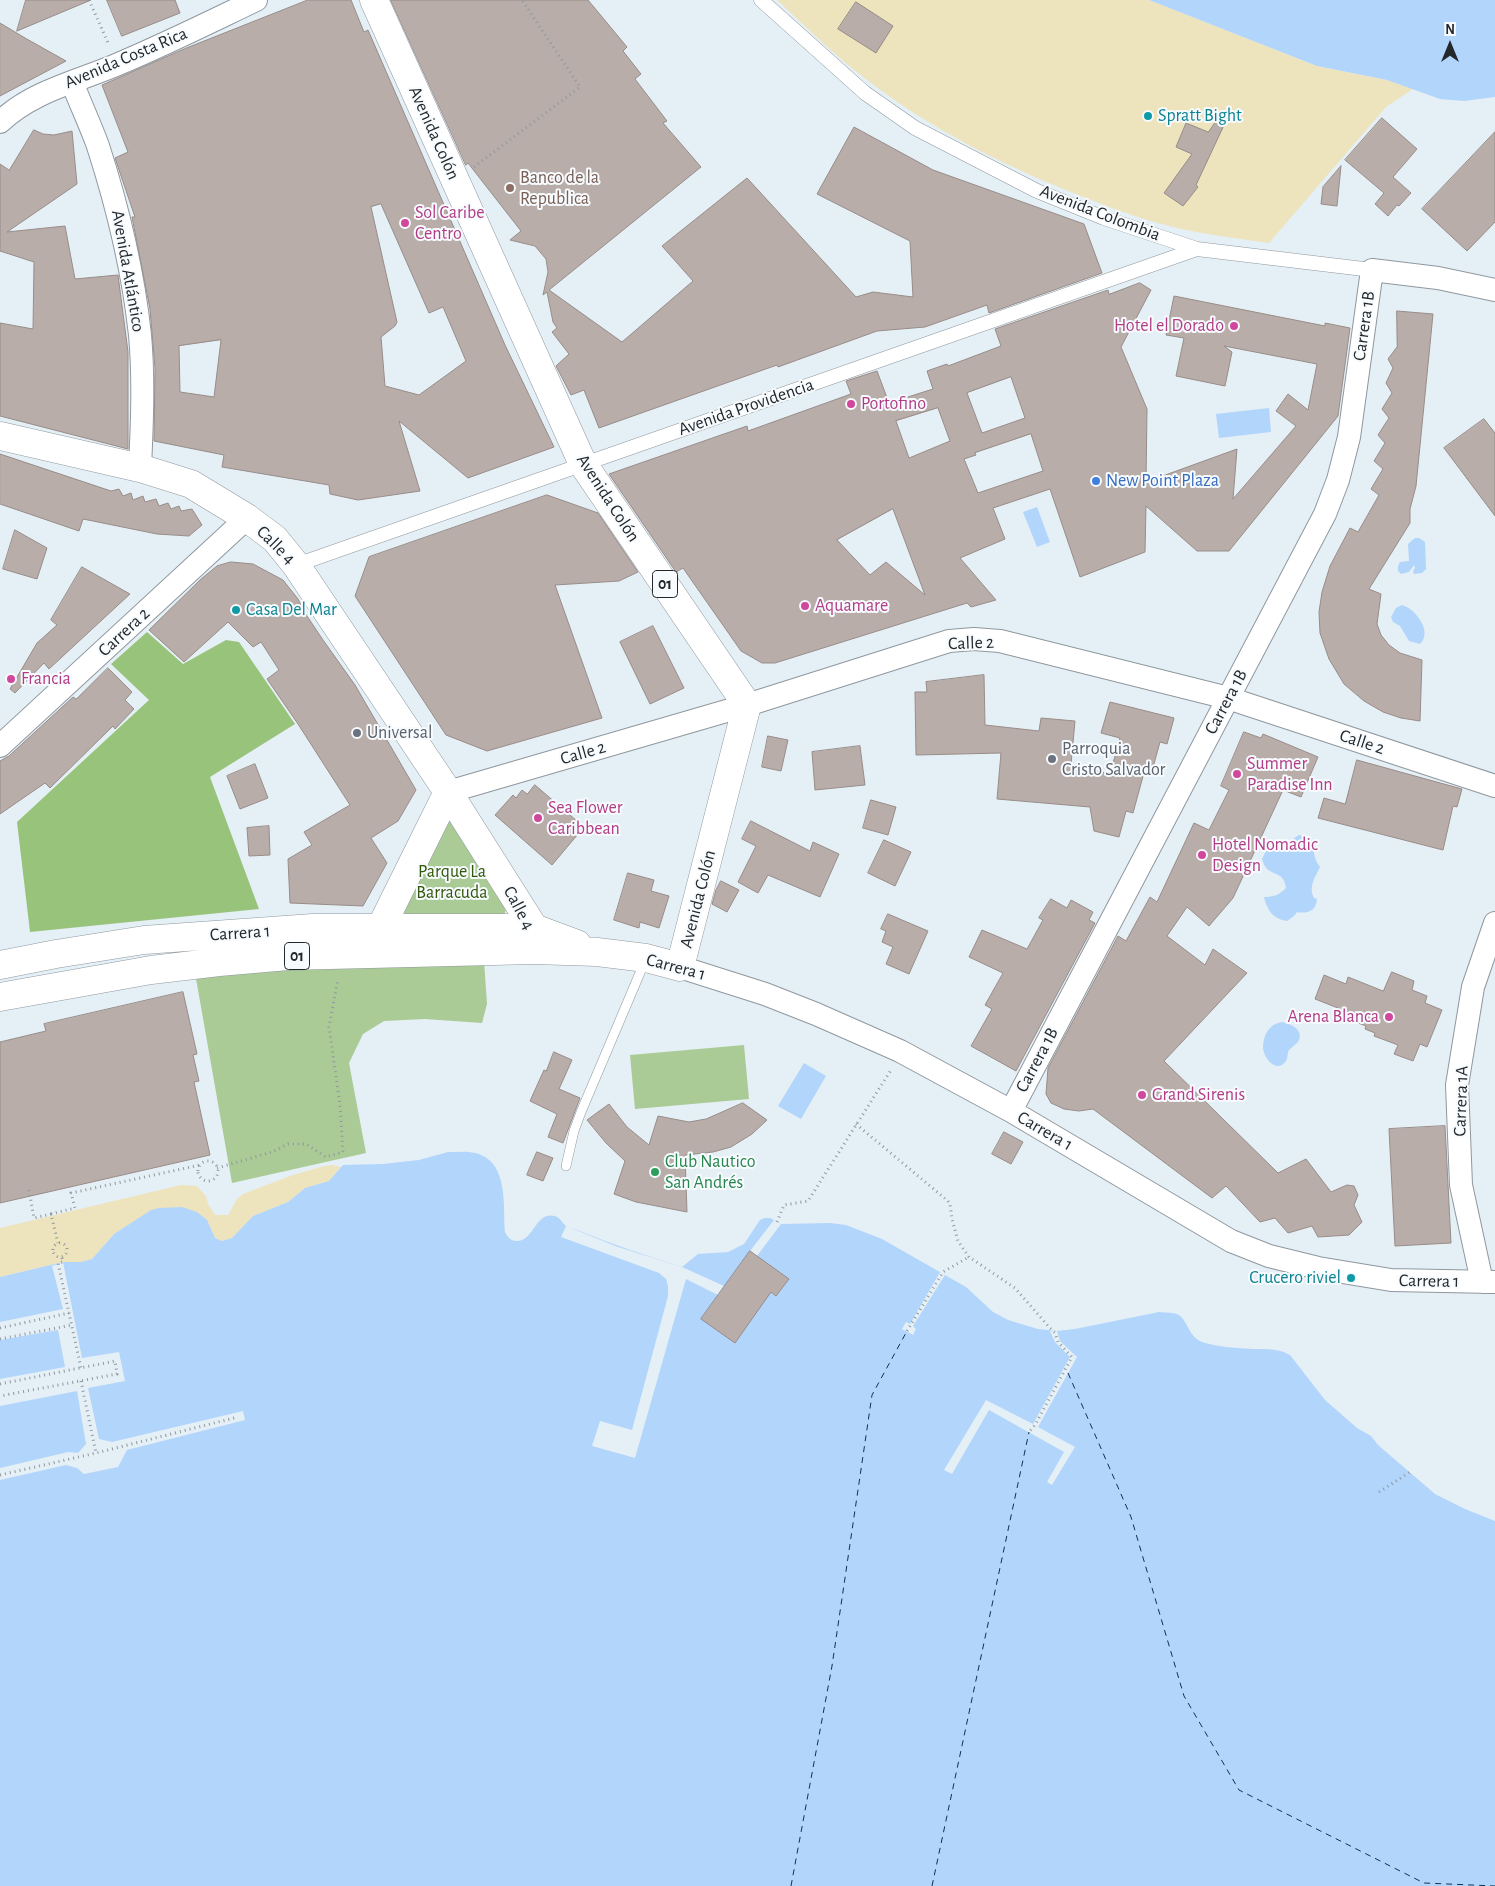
<!DOCTYPE html>
<html>
<head>
<meta charset="utf-8">
<style>
	body { margin:0 }
	#map { position:relative; width:1495px; height:1886px; overflow:hidden; background:#e5eff6; font-family:"Alegreya Sans",sans-serif }
	canvas { display:block }
	.north { position:absolute; left:1425px; top:20px; width:50px; height:50px; -webkit-text-stroke:4px #f7fbfe; paint-order:stroke; rotate:0deg; font-size:14px; font-weight:700; line-height:20px; text-align:center; color:#24282b }
	.north::after { content:''; display:block; margin:auto; width:18px; height:22px; background:#24282b; clip-path:polygon(50% 0,100% 100%,50% 72%,0 100%) }
</style>
</head>
<body>
<div id="map">
<canvas width="1495" height="1886"></canvas>
<div class="north">N</div>
</div>
<script>
const ctx = document.querySelector('canvas').getContext('2d');
ctx.lineJoin = 'round';
function fillPath(path, color) {
  ctx.fillStyle = color;
  ctx.fill(path, 'evenodd');
}
function stroke(path, color, width, dash) {
  ctx.strokeStyle = color;
  ctx.lineWidth = width;
  ctx.lineCap = dash ? 'butt' : 'round';
  ctx.setLineDash(dash || []);
  ctx.stroke(path);
}
function drawText(font, color, halo, rows, align = 'center') {
  ctx.font = font + ' "Alegreya Sans",sans-serif';
  ctx.lineWidth = 4;
  ctx.setLineDash([]);
  ctx.textBaseline = 'middle';
  ctx.strokeStyle = halo;
  ctx.fillStyle = color;
  for (const [text, x, y, turn = 0] of rows) {
    ctx.save();
    ctx.translate(x, y);
    ctx.rotate((+turn || 0) * Math.PI / 180);
    ctx.textAlign = isNaN(turn) ? turn : align;
    if (halo) ctx.strokeText(text, 0, 0);
    ctx.fillText(text, 0, 0);
    ctx.restore();
  }
}
const green = new Path2D(`
	M 446,820 L 453,822 L 507,907 L 504,915 L 408,919 L 402,909 Z
	M 484,961 L 487,1004 L 482,1023 L 425,1019 L 384,1021 L 363,1034 L 349,1063 L 366,1153 L 232,1183 L 195,973 Z
	M 744,1045 L 749,1099 L 635,1109 L 630,1055 Z`);
const forest = new Path2D(`
	M 147,632 L 183,664 L 226,640 L 239,642 L 295,724 L 210,777 L 259,909 L 30,932 L 17,822 L 149,700 L 111,664 Z`);
const sand = new Path2D(`
	M 777,0 L 1149,0 L 1317,66 L 1387,80 L 1413,89 L 1386,107 L 1269,243 C 1243,239 1217,236 1191,231 C 1151,223 1113,209 1076,194 C 1002,165 931,129 867,80 C 835,56 806,27 777,0 Z
	M 332,1165 L 341,1167 L 329,1181 L 305,1188 L 288,1202 L 253,1216 L 232,1238 L 222,1241 L 215,1238 L 211,1229 L 141,1217 L 114,1234 L 92,1259 L 81,1262 L 63,1262 L 0,1277 L 0,1228 L 181,1185 L 197,1186 L 206,1196 L 208,1204 L 215,1215 L 228,1215 L 237,1199 L 243,1194 L 293,1175 L 324,1166 Z`);
const water = new Path2D(`
	M 1149,0 L 1495,0 L 1495,97 L 1464,101 L 1440,99 L 1387,80 L 1317,66 Z
	M 1269,408 L 1271,432 L 1219,438 L 1216,414 Z
	M 1037,507 L 1050,542 L 1037,547 L 1023,512 Z
	M 1415,538 L 1419,538 L 1425,542 L 1426,569 L 1422,573 L 1414,574 L 1413,571 L 1415,568 L 1414,565 L 1409,572 L 1401,574 L 1398,571 L 1398,566 L 1400,562 L 1409,561 L 1408,544 Z
	M 1402,605 C 1416,609 1433,632 1420,644 L 1409,641 L 1400,626 L 1393,622 L 1391,617 L 1396,608 Z
	M 1299,835 L 1310,838 C 1316,848 1311,855 1320,867 C 1315,877 1308,888 1314,898 L 1317,899 C 1316,911 1308,914 1297,912 L 1294,916 L 1287,921 C 1273,919 1267,910 1264,897 C 1274,897 1279,895 1286,888 C 1283,867 1268,880 1262,859 L 1266,851 L 1275,847 L 1285,848 L 1293,839 Z
	M 1282,1022 C 1291,1024 1305,1030 1298,1042 C 1295,1045 1292,1047 1289,1050 C 1287,1053 1288,1057 1286,1061 C 1277,1074 1264,1059 1263,1048 C 1263,1035 1269,1024 1282,1022 Z
	M 804,1063 L 826,1076 L 801,1119 L 778,1106 Z
	M 448,1152 C 457,1152 467,1151 475,1153 C 509,1161 503,1205 505,1232 C 508,1237 509,1240 516,1241 C 534,1242 535,1211 555,1216 C 561,1218 562,1223 566,1226 C 569,1228 574,1229 577,1230 C 612,1244 647,1256 682,1267 L 698,1254 L 728,1252 L 744,1244 L 760,1220 L 765,1218 L 770,1218 L 781,1224 L 830,1223 L 846,1225 L 882,1239 L 966,1287 L 993,1312 L 1008,1320 L 1038,1329 L 1057,1331 L 1075,1329 L 1159,1312 C 1165,1313 1174,1312 1179,1315 C 1190,1324 1188,1338 1205,1343 C 1220,1347 1237,1348 1252,1349 C 1265,1349 1278,1348 1290,1355 L 1325,1400 L 1357,1428 L 1371,1436 L 1378,1445 L 1435,1494 L 1465,1509 L 1495,1521 L 1495,1886 L 0,1886 L 0,1277 L 63,1262 L 81,1262 L 92,1259 L 114,1234 L 151,1210 L 159,1208 L 182,1207 L 197,1212 L 207,1220 L 215,1238 L 222,1241 L 232,1238 L 253,1216 L 288,1202 L 305,1188 L 329,1181 L 343,1165 L 383,1164 L 419,1160 Z`);
const pier = new Path2D(`
	M 774,1220 L 781,1224 L 757,1256 L 750,1251 Z
	M 566,1226 L 618,1247 L 682,1267 L 724,1286 L 718,1295 L 686,1279 L 635,1458 L 592,1446 L 600,1421 L 632,1430 L 668,1296 L 668,1286 L 666,1279 L 659,1273 L 561,1237 Z
	M 63,1262 L 82,1358 L 119,1352 L 125,1381 L 88,1388 L 99,1439 L 112,1442 L 243,1411 L 245,1420 L 127,1450 L 118,1467 L 84,1474 L 77,1468 L 66,1465 L 0,1480 L 0,1468 L 68,1452 L 78,1453 L 86,1444 L 77,1391 L 0,1406 L 0,1379 L 65,1367 L 58,1330 L 0,1340 L 0,1322 L 63,1309 L 52,1266 Z
	M 940,1272 L 945,1275 L 913,1326 L 916,1329 L 913,1335 L 902,1329 L 906,1322 L 910,1324 Z
	M 1050,1331 L 1057,1331 L 1060,1341 L 1077,1357 L 1038,1427 L 1075,1447 L 1052,1485 L 1047,1482 L 1064,1452 L 989,1410 L 952,1474 L 944,1470 L 986,1400 L 1033,1424 L 1070,1357 L 1055,1342 Z`);
const ferry = new Path2D(`
	M 1068,1373 L 1131,1517 L 1184,1696 L 1239,1790 L 1424,1883 L 1495,1886
	M 791,1886 L 832,1666 L 872,1395 L 907,1331
	M 932,1886 L 1029,1432`);
const building = new Path2D(`
	M 26,0 L 91,0 L 17,31 Z
	M 107,0 L 175,0 L 180,13 L 122,36 Z
	M 308,0 L 351,0 L 364,32 L 368,30 L 505,345 L 554,447 L 468,478 L 399,421 L 420,491 L 358,500 L 330,494 L 329,485 L 222,467 L 224,455 L 154,441 L 155,368 L 150,309 L 132,217 L 135,217 L 115,158 L 128,152 L 102,85 L 184,49 ZM 381,204 L 429,313 L 443,307 L 466,361 L 419,395 L 385,386 L 381,337 L 395,326 L 397,322 L 371,207 ZM 221,340 L 214,397 L 180,392 L 179,346 Z
	M 391,0 L 588,0 L 627,47 L 623,51 L 641,74 L 635,79 L 667,121 L 663,123 L 701,167 L 549,290 L 622,342 L 693,281 L 662,246 L 747,178 L 856,297 L 873,292 L 913,297 L 910,241 L 817,194 L 854,127 L 933,170 L 1084,224 L 1102,273 L 989,313 L 987,305 L 925,327 L 877,331 L 778,367 L 777,365 L 599,428 L 584,390 L 571,395 L 556,366 L 569,354 L 552,332 L 557,328 L 553,322 L 547,292 L 543,295 L 548,272 L 546,259 L 535,246 L 510,240 L 521,231 L 468,163 L 466,165 Z
	M 856,2 L 893,26 L 876,53 L 838,29 Z
	M 0,23 L 25,38 L 66,61 L 0,96 Z
	M 1382,118 L 1417,149 L 1393,177 L 1411,193 L 1399,206 L 1397,205 L 1388,216 L 1375,204 L 1384,193 L 1345,160 Z
	M 1218,119 L 1225,123 L 1196,185 L 1198,187 L 1183,206 L 1164,193 L 1192,154 L 1176,147 L 1186,123 L 1208,132 Z
	M 34,130 L 43,134 L 54,135 L 72,131 L 77,184 L 7,232 L 65,226 L 75,279 L 118,275 L 128,352 L 128,449 L 0,416 L 0,323 L 33,329 L 34,262 L 0,251 L 0,164 L 9,170 Z
	M 1495,132 L 1495,222 L 1467,251 L 1422,209 Z
	M 1341,166 L 1337,206 L 1321,204 L 1323,187 Z
	M 1140,283 L 1151,290 L 1121,347 L 1147,409 L 1146,482 L 1237,449 L 1233,499 L 1296,426 L 1276,411 L 1288,394 L 1308,410 L 1317,364 L 1224,346 L 1232,352 L 1225,386 L 1176,376 L 1184,338 L 1166,335 L 1174,296 L 1325,326 L 1325,323 L 1350,328 L 1338,416 L 1229,551 L 1197,551 L 1146,506 L 1145,552 L 1080,577 L 1050,489 L 993,508 L 1005,539 L 960,558 L 996,600 L 971,607 L 967,603 L 775,663 L 762,663 L 741,651 L 683,568 L 676,572 L 609,474 L 747,426 L 748,431 L 851,394 L 846,381 L 877,371 L 889,403 L 933,389 L 927,371 L 947,364 L 948,366 L 1001,346 L 995,329 L 1108,290 L 1109,294 ZM 1011,377 L 1025,418 L 982,433 L 967,393 ZM 938,408 L 950,441 L 909,458 L 896,421 ZM 1031,434 L 1043,471 L 978,493 L 964,459 L 976,455 L 975,453 ZM 893,509 L 925,595 L 886,562 L 870,575 L 837,540 Z
	M 1397,311 L 1433,314 L 1416,486 L 1410,509 L 1410,523 L 1369,589 L 1381,594 L 1377,624 L 1381,635 L 1389,645 L 1400,653 L 1422,660 L 1420,721 L 1401,718 L 1383,712 L 1364,701 L 1344,684 L 1329,659 L 1320,633 L 1319,612 L 1322,592 L 1330,566 L 1350,528 L 1358,532 L 1379,495 L 1371,489 L 1383,469 L 1374,461 L 1385,443 L 1378,435 L 1389,418 L 1382,409 L 1392,393 L 1386,383 L 1393,368 L 1388,359 L 1397,347 Z
	M 1484,419 L 1495,433 L 1495,516 L 1444,448 Z
	M 0,454 L 111,491 L 119,489 L 123,496 L 131,493 L 133,500 L 143,496 L 145,502 L 156,499 L 159,506 L 168,503 L 171,509 L 179,506 L 181,511 L 192,509 L 202,525 L 189,536 L 157,534 L 83,519 L 79,531 L 0,504 Z
	M 547,495 L 598,513 L 638,572 L 619,581 L 555,585 L 602,718 L 487,751 L 446,735 L 355,596 L 369,557 Z
	M 15,530 L 47,548 L 37,579 L 3,569 Z
	M 231,562 L 253,564 L 283,580 L 298,599 L 305,613 L 323,640 L 355,685 L 416,790 L 398,821 L 371,838 L 387,863 L 363,906 L 290,903 L 288,859 L 312,845 L 304,832 L 350,805 L 298,724 L 267,679 L 279,670 L 261,642 L 253,647 L 228,622 L 184,662 L 149,630 L 201,579 L 217,566 Z
	M 82,567 L 130,594 L 49,669 L 44,663 L 15,693 L 10,689 L 37,643 L 57,625 L 51,620 Z
	M 653,626 L 684,688 L 650,704 L 620,642 Z
	M 108,668 L 132,692 L 125,700 L 134,709 L 115,729 L 113,726 L 50,788 L 45,783 L 0,814 L 0,761 L 9,756 L 73,697 L 76,699 Z
	M 984,675 L 985,725 L 1039,731 L 1041,718 L 1075,721 L 1071,764 L 1110,774 L 1120,738 L 1101,733 L 1110,702 L 1174,718 L 1167,744 L 1160,742 L 1152,771 L 1145,769 L 1133,813 L 1126,811 L 1119,837 L 1094,831 L 1090,807 L 997,799 L 1001,753 L 916,755 L 915,692 L 927,692 L 926,682 Z
	M 1244,732 L 1261,738 L 1263,734 L 1318,757 L 1301,797 L 1283,790 L 1233,898 L 1209,926 L 1187,907 L 1167,936 L 1205,965 L 1213,949 L 1247,973 L 1164,1061 L 1278,1173 L 1306,1159 L 1331,1192 L 1347,1185 L 1354,1186 L 1358,1195 L 1354,1205 L 1362,1222 L 1349,1235 L 1318,1237 L 1312,1226 L 1288,1233 L 1275,1218 L 1260,1222 L 1226,1186 L 1212,1198 L 1093,1109 L 1079,1111 L 1064,1109 L 1051,1103 L 1046,1094 L 1048,1068 L 1118,936 L 1126,941 L 1150,897 L 1157,902 L 1194,823 L 1209,830 L 1229,790 L 1221,786 Z
	M 768,736 L 788,740 L 781,771 L 762,767 Z
	M 860,746 L 865,785 L 815,790 L 812,752 Z
	M 1357,760 L 1462,789 L 1457,807 L 1453,806 L 1443,850 L 1318,818 L 1324,798 L 1345,804 Z
	M 255,764 L 268,798 L 240,809 L 227,776 Z
	M 535,785 L 584,827 L 552,865 L 495,815 L 513,795 L 516,798 L 522,790 L 527,794 Z
	M 871,800 L 896,807 L 888,835 L 863,828 Z
	M 751,821 L 810,851 L 813,842 L 839,854 L 820,897 L 768,875 L 758,893 L 738,882 L 756,846 L 742,839 Z
	M 269,826 L 270,855 L 249,856 L 247,828 Z
	M 884,840 L 911,852 L 895,886 L 868,873 Z
	M 628,873 L 654,880 L 651,891 L 669,896 L 659,928 L 640,922 L 639,928 L 614,920 Z
	M 721,881 L 739,890 L 727,912 L 712,904 L 716,890 Z
	M 1051,899 L 1067,908 L 1071,900 L 1093,912 L 1089,920 L 1095,923 L 1016,1071 L 971,1046 L 992,1009 L 985,1005 L 1003,973 L 969,957 L 982,930 L 1027,949 L 1043,920 L 1039,918 Z
	M 888,914 L 928,931 L 909,974 L 886,964 L 893,947 L 882,942 L 886,931 L 881,929 Z
	M 1392,972 L 1414,981 L 1412,990 L 1427,996 L 1425,1003 L 1442,1010 L 1427,1047 L 1420,1044 L 1413,1061 L 1394,1054 L 1398,1045 L 1374,1036 L 1375,1033 L 1365,1029 L 1366,1026 L 1335,1014 L 1338,1008 L 1315,999 L 1324,975 L 1346,984 L 1348,977 L 1383,991 Z
	M 183,992 L 197,1054 L 193,1055 L 199,1081 L 194,1082 L 210,1155 L 0,1203 L 0,1042 L 46,1031 L 44,1024 Z
	M 554,1052 L 572,1060 L 559,1089 L 580,1098 L 563,1143 L 548,1137 L 557,1114 L 530,1101 L 544,1070 L 546,1071 Z
	M 743,1103 L 767,1120 L 752,1134 L 731,1147 L 713,1152 L 685,1155 L 687,1212 L 636,1202 L 614,1194 L 625,1161 L 606,1143 L 587,1120 L 609,1104 L 627,1127 L 649,1145 L 658,1116 L 689,1122 L 706,1119 Z
	M 1445,1126 L 1451,1243 L 1395,1246 L 1389,1129 Z
	M 1004,1132 L 1023,1142 L 1011,1164 L 992,1154 Z
	M 537,1152 L 553,1158 L 543,1181 L 527,1175 Z
	M 750,1251 L 789,1279 L 776,1296 L 771,1292 L 735,1343 L 701,1319 Z`);
const path = new Path2D(`
	M 89,0 L 109,45
	M 474,167 L 580,87 L 522,0
	M 856,1124 L 948,1201 L 950,1204 L 952,1219 L 958,1241 L 969,1257 L 1015,1288 L 1049,1327 L 1055,1333 L 1058,1342 L 1072,1357 L 1035,1425 L 1029,1432
	M198 1171a10 10 0 1 1 20 0a10 10 0 1 1-20 0Z
	M 217,1168 L 272,1152 L 288,1144 L 306,1144 L 326,1157 L 343,1152 L 340,1105 L 329,1027 L 338,979
	M 29,1190 L 34,1218 L 51,1214 L 58,1243
	M 51,1214 L 75,1208 L 71,1193 L 200,1165
	M 777,1222 L 784,1205 L 808,1201 L 891,1070
	M53 1250a7 7 0 1 1 14 0a7 7 0 1 1-14 0Z
	M 62,1258 L 63,1262 L 58,1263 L 81,1368
	M 0,1328 L 69,1313
	M 907,1331 L 943,1272 L 969,1257
	M 0,1339 L 72,1325
	M 81,1381 L 96,1453
	M 0,1384 L 115,1361 L 117,1374 L 0,1396
	M 0,1475 L 96,1453 L 238,1417
	M 1379,1492 L 1410,1472`);
const service = new Path2D(`
	M 566,1166 L 574,1131 L 581,1112 L 645,961`);
const pedestrian = new Path2D(`
	M 761,0 L 865,93 L 915,128 L 1037,191 L 1104,218 L 1197,249 L 1372,270
	M 296,565 L 1197,249`);
const tertiary = new Path2D(`
	M 72,82 C 80,103 90,124 98,146 C 118,208 133,270 140,335 C 144,379 142,424 140,468
	M 0,122 C 33,91 76,82 116,65 C 164,45 210,22 256,0
	M 0,746 L 247,518
	M 448,792 L 747,705 L 949,641 L 974,639 L 1000,641 L 1228,698 L 1495,786
	M 680,967 L 765,994 L 816,1014 L 900,1051 L 1011,1111 L 1231,1241 L 1269,1256 L 1318,1268 L 1391,1280 L 1495,1282
	M 1011,1111 L 1325,514 L 1338,480 L 1349,437 L 1372,270 L 1438,278 L 1495,290
	M 1482,1282 L 1461,1185 L 1457,1085 L 1473,987 L 1495,923`);
const primary = new Path2D(`
	M 0,436 L 140,468 L 191,484 L 247,518 L 275,539 L 296,565 L 448,792 L 534,928 L 534,949
	M 380,950 L 380,929 L 448,792`);
const trunk = new Path2D(`
	M 0,965 L 56,954 L 144,940 L 313,928 L 534,928 L 577,944
	M 0,997 L 151,970 L 219,962 L 288,956 L 534,950 L 597,952 L 646,958 L 680,967 L 747,705 L 583,464 L 374,0`);
const markers = [
	[1148,116,5,"#0f9aa8"],
	[510,188,5,"#8d6e63"],
	[405,223,5,"#d1479c"],
	[1234,326,5,"#d1479c"],
	[851,404,5,"#d1479c"],
	[1096,481,5,"#3f7fe0"],
	[805,606,5,"#d1479c"],
	[236,610,5,"#0f9aa8"],
	[11,679,5,"#d1479c"],
	[357,733,5,"#6b7280"],
	[1052,759,5,"#6b7280"],
	[1237,774,5,"#d1479c"],
	[538,818,5,"#d1479c"],
	[1202,855,5,"#d1479c"],
	[1389,1017,5,"#d1479c"],
	[1142,1095,5,"#d1479c"],
	[655,1172,5,"#2e9e5b"],
	[1351,1278,5,"#0f9aa8"]
];
const shields = [
	[665,584,25],
	[297,956,25]
];
const shieldNames = [
	["01",665,584],
	["01",297,956]
];
const streetNames = [
	["Avenida Costa Rica",126,58,-23],
	["Avenida Colón",434,133,66],
	["Avenida Colombia",1100,213,21],
	["Avenida Atlántico",128,271,80],
	["Carrera 1B",1364,326,-82],
	["Avenida Providencia",746,407,-19],
	["Avenida Colón",608,498,57],
	["Calle 4",276,545,45],
	["Carrera 2",124,632,-43],
	["Calle 2",971,643,-2],
	["Carrera 1B",1226,702,-62],
	["Calle 2",1362,742,18],
	["Calle 2",583,753,-16],
	["Avenida Colón",698,899,-76],
	["Calle 4",519,908,62],
	["Carrera 1",240,933,-4],
	["Carrera 1",676,967,15],
	["Carrera 1B",1037,1060,-62],
	["Carrera 1A",1461,1101,-88],
	["Carrera 1",1045,1131,30],
	["Carrera 1",1429,1281,1]
];
const cultureNames = [
	["Spratt Bight",1158,116],
	["Casa Del Mar",246,610],
	["Crucero riviel",1341,1278,"right"]
];
const educationNames = [
	["Banco de la",520,178],
	["Republica",520,199]
];
const hotelNames = [
	["Sol Caribe",415,213],
	["Centro",415,234],
	["Hotel el Dorado",1224,326,"right"],
	["Portofino",861,404],
	["Aquamare",815,606],
	["Francia",21,679],
	["Summer",1247,764],
	["Paradise Inn",1247,785],
	["Sea Flower",548,808],
	["Caribbean",548,829],
	["Hotel Nomadic",1212,845],
	["Design",1212,866],
	["Arena Blanca",1379,1017,"right"],
	["Grand Sirenis",1152,1095]
];
const shopNames = [
	["New Point Plaza",1106,481]
];
const worshipNames = [
	["Universal",367,733],
	["Parroquia",1062,749],
	["Cristo Salvador",1062,770]
];
const parkNames = [
	["Parque La",452,872],
	["Barracuda",452,893]
];
const leisureNames = [
	["Club Nautico",665,1162],
	["San Andrés",665,1183]
];
fillPath(green, '#aacb96');
fillPath(forest, '#98c37b');
fillPath(sand, '#ede4be');
fillPath(water, '#b2d5fb');
fillPath(pier, '#e5eff6');
stroke(ferry, '#08345b', 1, [6, 5]);
fillPath(building, '#b8ada9');
stroke(building, '#978c88', 1);
stroke(service, '#8f989f', 10);
stroke(pedestrian, '#8f989f', 15);
stroke(tertiary, '#8f989f', 24);
stroke(primary, '#8f989f', 29);
stroke(trunk, '#8f989f', 29);
stroke(path, '#90989d', 3, [1, 4]);
stroke(service, '#fff', 9);
stroke(pedestrian, '#fff', 14);
stroke(tertiary, '#fff', 22);
stroke(primary, '#fff', 28);
stroke(trunk, '#fff', 28);
for (const [x, y, r, color] of markers) {
  const dot = new Path2D();
  dot.arc(x, y, r, 0, 2 * Math.PI);
  ctx.fillStyle = color;
  ctx.fill(dot);
  stroke(dot, '#f7fbfe', 2);
}
for (const [x, y, w] of shields) {
  const box = new Path2D();
  box.roundRect(x - w / 2, y - 13.5, w, 27, 4);
  ctx.fillStyle = '#f7fbfe';
  ctx.fill(box);
  stroke(box, '#24282b', 1);
}
drawText('bold 16px', '#24282b', null, shieldNames);
drawText('18px', '#24282b', '#f7fbfe', streetNames);
drawText('18px', '#0d838f', '#f7fbfe', cultureNames, 'left');
drawText('18px', '#785e54', '#f7fbfe', educationNames, 'left');
drawText('18px', '#b23c85', '#f7fbfe', hotelNames, 'left');
drawText('18px', '#366cbe', '#f7fbfe', shopNames, 'left');
drawText('18px', '#5b616d', '#f7fbfe', worshipNames, 'left');
drawText('18px', '#31570a', '#f7fbfe', parkNames);
drawText('18px', '#27864d', '#f7fbfe', leisureNames, 'left');
</script>
</body>
</html>
